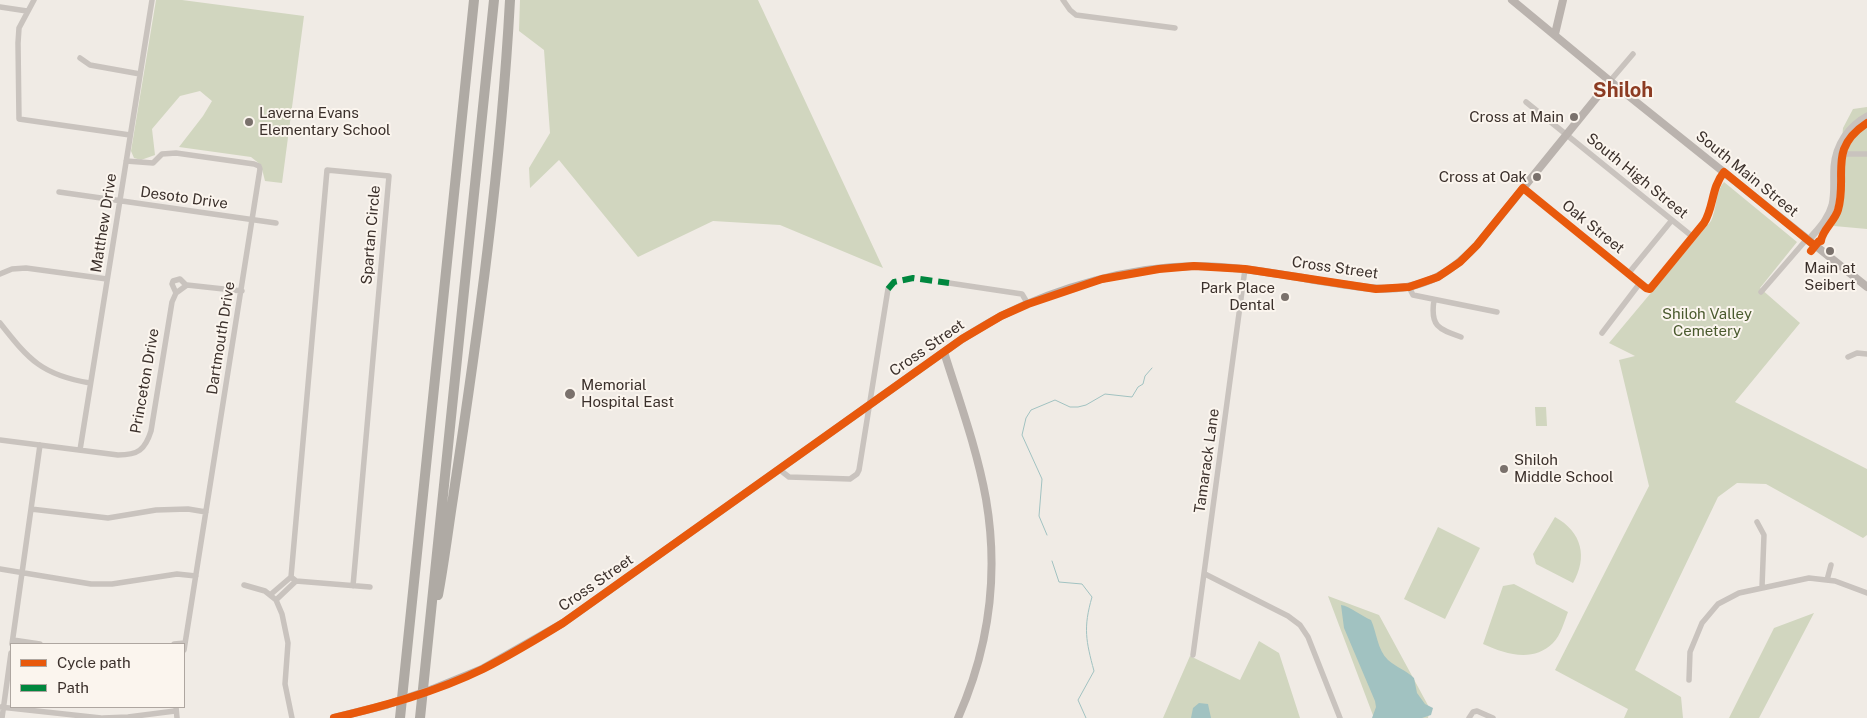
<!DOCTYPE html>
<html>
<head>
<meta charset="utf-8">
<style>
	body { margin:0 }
	#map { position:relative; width:1867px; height:718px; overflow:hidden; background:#f0ebe5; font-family:"Public Sans",sans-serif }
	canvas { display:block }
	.legend { position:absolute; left:10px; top:643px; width:175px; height:65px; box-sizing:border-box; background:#fbf5ee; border:1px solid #aea6a0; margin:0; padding:6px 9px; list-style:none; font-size:15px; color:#3b302b }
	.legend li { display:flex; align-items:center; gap:10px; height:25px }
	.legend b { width:25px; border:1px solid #aea6a0 }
</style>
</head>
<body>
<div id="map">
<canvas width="1867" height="718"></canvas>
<ul class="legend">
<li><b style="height:6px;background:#e8590c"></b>Cycle path</li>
<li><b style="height:6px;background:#00873e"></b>Path</li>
</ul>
</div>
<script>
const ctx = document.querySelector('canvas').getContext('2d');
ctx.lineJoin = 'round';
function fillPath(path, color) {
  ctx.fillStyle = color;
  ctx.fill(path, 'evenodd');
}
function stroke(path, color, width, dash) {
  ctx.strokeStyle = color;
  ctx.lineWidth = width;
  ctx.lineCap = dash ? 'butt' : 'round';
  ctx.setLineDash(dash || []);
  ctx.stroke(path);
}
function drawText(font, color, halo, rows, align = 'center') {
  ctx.font = font + ' "Public Sans",sans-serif';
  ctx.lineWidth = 4;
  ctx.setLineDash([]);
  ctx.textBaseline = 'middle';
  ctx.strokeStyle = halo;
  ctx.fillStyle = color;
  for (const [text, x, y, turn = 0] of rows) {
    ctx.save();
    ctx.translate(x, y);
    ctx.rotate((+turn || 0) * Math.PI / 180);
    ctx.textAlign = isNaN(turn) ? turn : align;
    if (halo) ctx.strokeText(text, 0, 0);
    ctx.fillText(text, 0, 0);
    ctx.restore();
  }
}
const green = new Path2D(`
	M 156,0 L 182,0 L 304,16 L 282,183 L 265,181 L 261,165 L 251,157 L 179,147 L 203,116 L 212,101 L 200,91 L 180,96 L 152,129 L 155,155 L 141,160 L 134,158 L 131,151 Z
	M 520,0 L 758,0 L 883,268 L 780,225 L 713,221 L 638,257 L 559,160 L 530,188 L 529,168 L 550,133 L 544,50 L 519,31 Z
	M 1867,107 L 1867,229 L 1834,226 L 1843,128 L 1853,109 Z
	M 1724,182 L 1797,242 L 1760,288 L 1800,323 L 1735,402 L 1867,469 L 1867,535 L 1863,538 L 1766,484 L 1737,483 L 1718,497 L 1635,670 L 1681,697 L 1683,718 L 1624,718 L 1628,709 L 1555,670 L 1649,486 L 1619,360 L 1635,356 L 1609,343 L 1711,221 C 1717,209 1715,192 1724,182 Z
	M 1535,407 L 1546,407 L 1547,426 L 1536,426 Z
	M 1555,517 C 1582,532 1588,557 1573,583 L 1536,564 L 1533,554 Z
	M 1438,527 L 1480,548 L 1445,619 L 1404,599 Z
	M 1514,584 L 1568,612 C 1564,622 1561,635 1553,643 C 1533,663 1505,654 1483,644 L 1503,586 Z
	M 1328,596 L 1379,615 L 1430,709 L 1428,718 L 1374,718 Z
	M 1814,613 L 1759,718 L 1729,718 L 1774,628 Z
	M 1259,641 L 1279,653 L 1300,718 L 1163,718 L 1190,656 L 1240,680 Z`);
const water = new Path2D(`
	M 1341,605 C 1350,606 1361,616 1371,620 C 1377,633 1377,649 1388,660 C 1396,667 1407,671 1414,678 L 1417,693 L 1425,704 L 1433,708 L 1431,715 L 1422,718 L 1372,718 L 1376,707 L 1375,701 L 1344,628 Z
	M 1199,703 L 1208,704 L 1211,718 L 1191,718 L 1193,708 Z`);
const stream = new Path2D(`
	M 1047,535 L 1039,516 L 1042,479 L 1022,435 L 1026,418 L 1031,410 L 1055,400 L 1070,407 L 1078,407 L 1086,405 L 1105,394 L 1132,397 L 1138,387 L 1143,384 L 1145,376 L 1152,368
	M 1052,561 L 1059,582 L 1082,584 L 1092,597 C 1083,628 1086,641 1094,671 L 1078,700 L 1086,718`);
const minor = new Path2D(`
	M 34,0 L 19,28 L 18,43 L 19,119 L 130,135
	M 1063,0 L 1070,10 L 1076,15 L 1175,28
	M 0,7 L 27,11
	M 80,58 L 90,65 L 140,74
	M 1610,81 L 1633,54
	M 1526,102 L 1693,237
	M 1836,154 L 1867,154
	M 126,161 L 153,163 L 162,154 L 176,153 L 254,164 L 259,166 L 260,169 L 184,650
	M 1523,188 L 1646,288 L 1650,289 L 1704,223 C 1714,207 1711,188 1724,172
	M 59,192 L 276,223
	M 0,274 L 12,269 L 26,268 L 107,279
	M 1628,274 L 1672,220
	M 949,283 L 1022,294 L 1028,304
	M 1409,287 L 1413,295 L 1497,312
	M 1761,292 L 1806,240
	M 176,293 L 172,284 L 173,281 L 180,279 L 186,285
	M 1434,300 C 1430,326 1438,329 1461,337
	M 0,323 C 29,360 42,375 90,383
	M 1602,333 L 1640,283
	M 1848,357 L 1857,353 L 1867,354
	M 0,440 L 118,455 C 138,455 145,450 151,431 L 172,302 L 176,293 L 187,285 L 242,291
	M 80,450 L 152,0
	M 780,470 L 789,477 L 850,479 L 857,474 L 859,470 L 888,289
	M 31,509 L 108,518 L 156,510 L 188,509 L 206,512
	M 1757,522 L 1764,535 L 1762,587
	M 0,569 L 91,584 L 112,584 L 177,574 L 196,576
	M 1205,574 L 1288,616 L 1300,625 L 1308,637 L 1340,718
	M 291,577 L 296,581 L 370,587
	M 1827,580 L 1831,565
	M 244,585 L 265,591 L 270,595 L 276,600 L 282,614 L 288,643 L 285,684 L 292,718
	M 270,595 L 291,577 L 327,170 L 389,176 L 353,586
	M 276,600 L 296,581
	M 13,640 L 40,644
	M 12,644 L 40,445
	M 174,644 L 185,643
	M 1193,655 L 1245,269
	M 1689,680 L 1690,652 L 1702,623 L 1718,604 L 1739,593 L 1809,578 L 1835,581 L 1867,593
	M 0,707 L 101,718
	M 176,707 L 177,718
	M 2,718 L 11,653
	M 103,718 L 128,717 L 175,711
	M 1469,718 L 1473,712 L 1477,711 L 1493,718`);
const tertiary = new Path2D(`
	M 1808,241 C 1817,230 1828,220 1832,205 C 1835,192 1833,179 1834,166 C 1836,145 1848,126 1867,116`);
const secondary = new Path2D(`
	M 1512,0 L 1610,81 L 1867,287
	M 1555,34 L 1563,0
	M 944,352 C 959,400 977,449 986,499 C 999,575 989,648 958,718
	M 433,689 L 482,669 L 563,623 L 962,339 C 975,331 988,323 1001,316 C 1058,287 1130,267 1194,266 C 1236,266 1279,274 1321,281 C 1356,286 1391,295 1425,282 C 1446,275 1462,261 1477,245 L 1610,81
	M 334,718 L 386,705`);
const motorway = new Path2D(`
	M 438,595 C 444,563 448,530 453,498 C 478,333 501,167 510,0
	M 400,718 L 474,0
	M 420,718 L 494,0`);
const secondaryBridge = new Path2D(`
	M 386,705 L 433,689`);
const quiet = new Path2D(`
	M 888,289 L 894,282 L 913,278 L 949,283`);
const cycleway = new Path2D(`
	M 1811,251 L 1819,241 L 1821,241 C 1822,230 1835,221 1838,210 C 1848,175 1827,149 1867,123
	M 334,718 C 384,706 436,692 483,669 C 510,655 537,639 563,623 L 962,339 L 1001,316 L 1028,304 L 1102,279 L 1159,269 L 1194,266 L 1245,269 L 1376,289 L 1409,287 L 1438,277 L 1460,262 L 1477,245 L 1523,188 L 1646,288 L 1650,289 L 1704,223 C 1714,207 1711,188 1724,172 L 1815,246`);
const markers = [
	[1574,117,5,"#7a716c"],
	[249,122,5,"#7a716c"],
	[1537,177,5,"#7a716c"],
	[1830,251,5,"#7a716c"],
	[1285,297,5,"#7a716c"],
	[570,394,6,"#7a716c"],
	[1504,469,5,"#7a716c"]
];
const poiNames = [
	["Laverna Evans",259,113],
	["Elementary School",259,130],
	["Cross at Main",1564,117,"right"],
	["Cross at Oak",1527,177,"right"],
	["Main at",1830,268,"center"],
	["Seibert",1830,285,"center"],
	["Park Place",1275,288,"right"],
	["Dental",1275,305,"right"],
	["Memorial",581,385],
	["Hospital East",581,402],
	["Shiloh",1514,460],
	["Middle School",1514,477]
];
const streetNames = [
	["South Main Street",1747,174,39],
	["South High Street",1637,176,39],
	["Desoto Drive",184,198,8],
	["Matthew Drive",104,223,-81],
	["Oak Street",1593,227,39],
	["Spartan Circle",371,235,-85],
	["Cross Street",1335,268,8],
	["Dartmouth Drive",221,338,-81],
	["Cross Street",927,348,-35],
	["Princeton Drive",145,381,-80],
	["Tamarack Lane",1207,461,-82],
	["Cross Street",596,583,-35]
];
const parkNames = [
	["Shiloh Valley",1707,314],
	["Cemetery",1707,331]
];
const districtNames = [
	["Shiloh",1623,91]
];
fillPath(green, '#d1d6bf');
fillPath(water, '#a1c2c1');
stroke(stream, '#a1c2c1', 1);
stroke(minor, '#c9c3be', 5.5);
stroke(tertiary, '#c9c3be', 7);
stroke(secondary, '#bab3ae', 8);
stroke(motorway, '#afaaa4', 10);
stroke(secondaryBridge, '#bab3ae', 8);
stroke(quiet, '#00873e', 6, [12, 6]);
stroke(cycleway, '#e8590c', 8);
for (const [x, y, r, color] of markers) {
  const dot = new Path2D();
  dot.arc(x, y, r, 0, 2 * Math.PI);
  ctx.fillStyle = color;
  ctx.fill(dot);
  stroke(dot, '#fbf5ee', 2);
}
drawText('15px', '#3b302b', '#fbf5ee', poiNames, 'left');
drawText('15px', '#3b302b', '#fbf5ee', streetNames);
drawText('15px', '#4a5a2e', '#fbf5ee', parkNames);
drawText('bold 20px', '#8c3b22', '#fbf5ee', districtNames);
</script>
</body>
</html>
